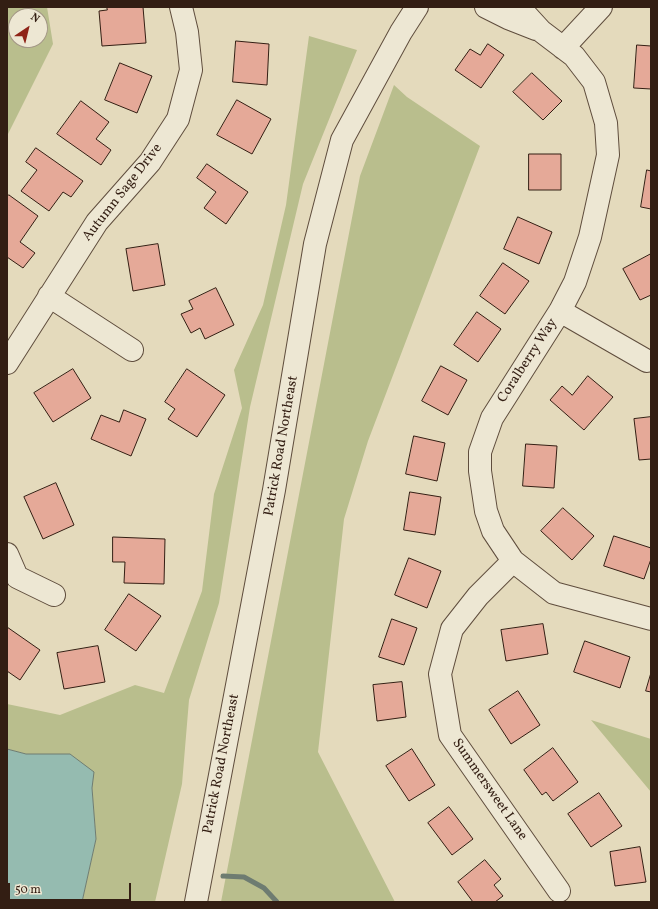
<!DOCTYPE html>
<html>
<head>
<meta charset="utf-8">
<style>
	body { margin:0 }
	#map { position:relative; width:658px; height:909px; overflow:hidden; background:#e4dabc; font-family:Vollkorn,serif }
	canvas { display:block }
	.frame { position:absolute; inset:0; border:8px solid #331e13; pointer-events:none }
	.north { position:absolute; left:8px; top:8px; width:40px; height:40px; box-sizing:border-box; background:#ede7d3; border:1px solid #a39786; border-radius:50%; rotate:35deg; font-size:11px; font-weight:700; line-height:16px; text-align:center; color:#331e13 }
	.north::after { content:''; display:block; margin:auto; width:14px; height:18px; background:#8f2418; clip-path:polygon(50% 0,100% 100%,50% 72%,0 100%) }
	.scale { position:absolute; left:8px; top:883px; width:123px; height:18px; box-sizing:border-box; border:2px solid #331e13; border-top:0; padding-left:5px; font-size:12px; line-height:14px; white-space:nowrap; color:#331e13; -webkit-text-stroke:3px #ede7d3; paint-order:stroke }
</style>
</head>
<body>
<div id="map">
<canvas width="658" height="909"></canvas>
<div class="frame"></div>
<div class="north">N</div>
<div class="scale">50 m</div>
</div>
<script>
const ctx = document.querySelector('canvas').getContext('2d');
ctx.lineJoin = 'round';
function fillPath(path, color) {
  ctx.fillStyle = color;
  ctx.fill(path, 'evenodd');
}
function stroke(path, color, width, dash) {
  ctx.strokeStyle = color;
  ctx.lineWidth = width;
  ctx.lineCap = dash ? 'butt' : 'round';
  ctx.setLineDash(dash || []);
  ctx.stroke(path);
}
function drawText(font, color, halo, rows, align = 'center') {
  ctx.font = font + ' Vollkorn,serif';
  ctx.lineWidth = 3;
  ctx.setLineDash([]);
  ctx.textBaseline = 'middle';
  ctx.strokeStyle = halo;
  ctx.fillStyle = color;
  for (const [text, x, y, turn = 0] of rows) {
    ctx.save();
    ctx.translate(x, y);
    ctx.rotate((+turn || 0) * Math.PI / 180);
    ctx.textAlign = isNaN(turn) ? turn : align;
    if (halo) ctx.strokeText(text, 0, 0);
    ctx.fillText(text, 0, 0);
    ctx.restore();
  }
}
const green = new Path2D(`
	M 7,7 L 47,7 L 53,44 L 7,136 ZM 16,16 L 40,16 L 40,40 L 16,40 Z
	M 309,36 L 357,50 L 303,184 L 250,407 L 219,603 L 189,700 L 182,784 L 155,902 L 82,902 L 96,839 L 92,788 L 93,772 L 70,754 L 26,754 L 7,749 L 7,704 L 60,715 L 135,685 L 164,693 L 202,591 L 214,494 L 242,408 L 234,370 L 263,305 L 286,205 Z
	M 394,85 L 407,97 L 480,146 L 368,441 L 344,519 L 318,752 L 395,902 L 221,902 L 360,176 Z
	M 591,720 L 651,739 L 651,792 Z`);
const water = new Path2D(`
	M 7,749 L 26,754 L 70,754 L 94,772 L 92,788 L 96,839 L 82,902 L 7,902 Z`);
const stream = new Path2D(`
	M 223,876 L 244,877 L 264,888 L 277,902`);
const building = new Path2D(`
	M 107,7 L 143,7 L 146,43 L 102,46 L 99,11 L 107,10 Z
	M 236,41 L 269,44 L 267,85 L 233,82 Z
	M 488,44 L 504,55 L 481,88 L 455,70 L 470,49 L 480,55 Z
	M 637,45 L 651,46 L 651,89 L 634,88 Z
	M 120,63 L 152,76 L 137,113 L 105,100 Z
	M 532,73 L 562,101 L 543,120 L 513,92 Z
	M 237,100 L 271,119 L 252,154 L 217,135 Z
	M 81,101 L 109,122 L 96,139 L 111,150 L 101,165 L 57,134 Z
	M 36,148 L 83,181 L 71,197 L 63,192 L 49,211 L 21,191 L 37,170 L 26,162 Z
	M 529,154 L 561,154 L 561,190 L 529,190 Z
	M 207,164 L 248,192 L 226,224 L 204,208 L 216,192 L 197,178 Z
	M 647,170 L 651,171 L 651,209 L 641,207 Z
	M 9,195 L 38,216 L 20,242 L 35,253 L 23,268 L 7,257 L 7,197 Z
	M 518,217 L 552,232 L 539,264 L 504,249 Z
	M 158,244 L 165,285 L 133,291 L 126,249 Z
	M 651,254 L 651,295 L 640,300 L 623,269 Z
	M 503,263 L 529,281 L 505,314 L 480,296 Z
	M 216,288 L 234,325 L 205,339 L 200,328 L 191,333 L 181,314 L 193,309 L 189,301 Z
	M 477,312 L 501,329 L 478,362 L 454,345 Z
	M 441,366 L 467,380 L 448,415 L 422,401 Z
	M 73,369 L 91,398 L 53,422 L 34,393 Z
	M 187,369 L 225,395 L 197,437 L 168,419 L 175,409 L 165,402 Z
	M 588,376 L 613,397 L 584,430 L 550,400 L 562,386 L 572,395 Z
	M 124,410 L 146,419 L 131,456 L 91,439 L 101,415 L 119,422 Z
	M 651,417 L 651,459 L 639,460 L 634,419 Z
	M 414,436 L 445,443 L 437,481 L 406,474 Z
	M 526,444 L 557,446 L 554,488 L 523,486 Z
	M 56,483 L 74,525 L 43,539 L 24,497 Z
	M 410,492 L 441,497 L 435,535 L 404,530 Z
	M 563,508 L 594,536 L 572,560 L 541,531 Z
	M 614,536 L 651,548 L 651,559 L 644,579 L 604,566 Z
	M 113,537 L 165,539 L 164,584 L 124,583 L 125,562 L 113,562 Z
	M 409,558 L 441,571 L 427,608 L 395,595 Z
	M 129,594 L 161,616 L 136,651 L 105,630 Z
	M 392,619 L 417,628 L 404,665 L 379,657 Z
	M 543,624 L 548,654 L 506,661 L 501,630 Z
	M 7,627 L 40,650 L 20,680 L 7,671 Z
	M 585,641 L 630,657 L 620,688 L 574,672 Z
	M 98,646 L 105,682 L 64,689 L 57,653 Z
	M 651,673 L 651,692 L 646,691 Z
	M 402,682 L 406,717 L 377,721 L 373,685 Z
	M 518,691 L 540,725 L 511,744 L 489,710 Z
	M 553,748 L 578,782 L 553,801 L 546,792 L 542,795 L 524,770 Z
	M 412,749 L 435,785 L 409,801 L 386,766 Z
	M 599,793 L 622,826 L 591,847 L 568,814 Z
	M 449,807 L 473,839 L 452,855 L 428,823 Z
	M 640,847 L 646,882 L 615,886 L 610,852 Z
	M 485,860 L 501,879 L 494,885 L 503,896 L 495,902 L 473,902 L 458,882 Z`);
const minor = new Path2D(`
	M 486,7 L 508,18 L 536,29
	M 519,7 L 541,31 L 574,56 L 594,82 L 606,123 L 608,155 L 590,237 L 575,282 L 560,311 L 492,418 L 480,452 L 480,471 L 486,511 L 493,531 L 513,561 L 554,593 L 651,619
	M 563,48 L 601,7
	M 49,296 L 132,350
	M 560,311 L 647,361
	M 7,363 L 97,222 L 150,162 L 178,119 L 191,70 L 187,32 L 181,7
	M 7,554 L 17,577 L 54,595
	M 513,561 L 478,596 L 452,629 L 440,674 L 450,735 L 559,891
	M 196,902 L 274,490 L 315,244 L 342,140 L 401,32 L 417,7`);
const streetNames = [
	["Autumn Sage Drive",123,193,-52],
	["Coralberry Way",528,361,-57],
	["Patrick Road Northeast",282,446,-80],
	["Patrick Road Northeast",222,764,-79],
	["Summersweet Lane",489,790,55]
];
fillPath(green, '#b9be8d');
fillPath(water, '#95bbb0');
stroke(water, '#6e7c71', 1);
stroke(stream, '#6e7c71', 5);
fillPath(building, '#e5a998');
stroke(building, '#331e13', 1);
stroke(minor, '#5f4d3d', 24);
stroke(minor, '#ede7d3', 22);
drawText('14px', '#331e13', '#ede7d3', streetNames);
</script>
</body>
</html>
